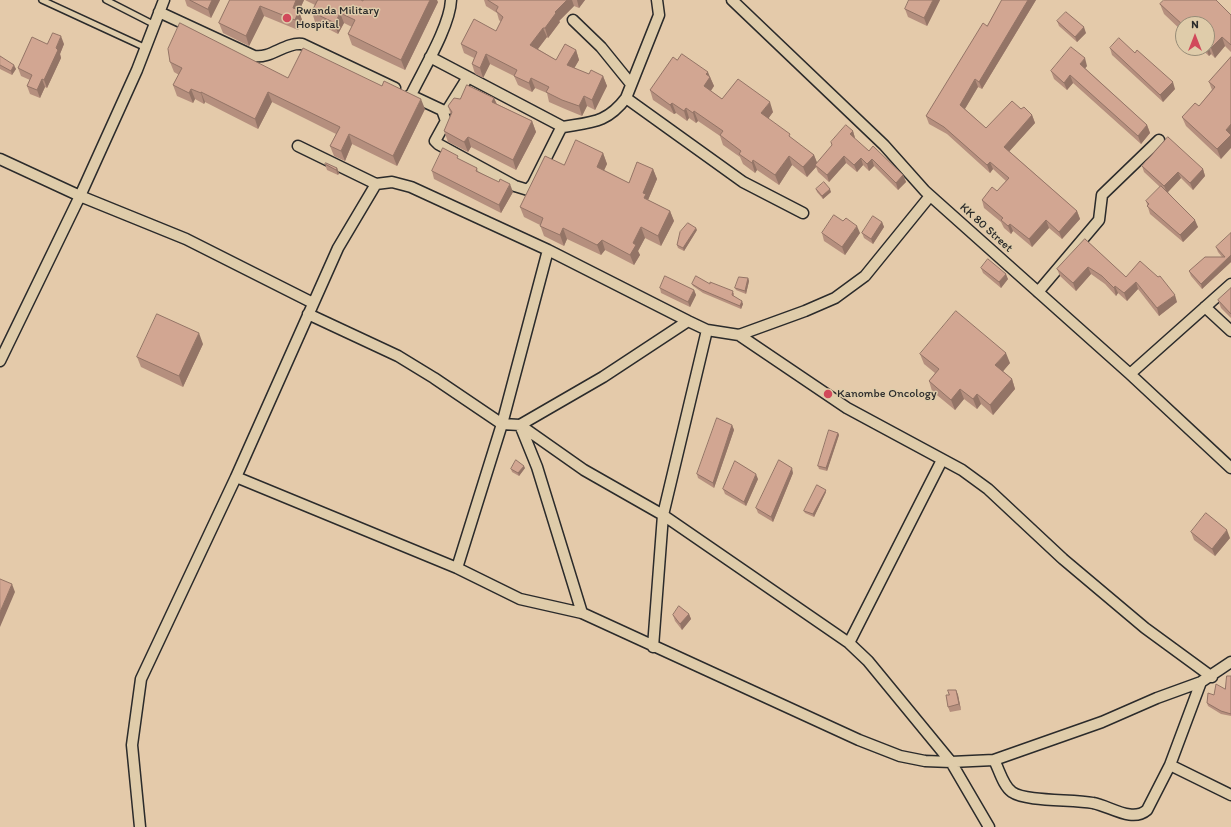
<!DOCTYPE html>
<html>
<head>
<meta charset="utf-8">
<style>
	body { margin:0 }
	#map { position:relative; width:1231px; height:827px; overflow:hidden; background:#e4caaa; font-family:Itim,sans-serif }
	canvas { display:block }
	.north { position:absolute; left:1175px; top:16px; width:40px; height:40px; box-sizing:border-box; background:#dfccaa; border:1px solid #978c77; border-radius:50%; rotate:0deg; font-size:11px; font-weight:700; line-height:16px; text-align:center; color:#2b2b2b }
	.north::after { content:''; display:block; margin:auto; width:14px; height:18px; background:#d1495b; clip-path:polygon(50% 0,100% 100%,50% 72%,0 100%) }
</style>
</head>
<body>
<div id="map">
<canvas width="1231" height="827"></canvas>
<div class="north">N</div>
</div>
<script>
const ctx = document.querySelector('canvas').getContext('2d');
ctx.lineJoin = 'round';
function stroke(path, color, width, dash) {
  ctx.strokeStyle = color;
  ctx.lineWidth = width;
  ctx.lineCap = dash ? 'butt' : 'round';
  ctx.setLineDash(dash || []);
  ctx.stroke(path);
}
function fillPath(path, color) {
  ctx.fillStyle = color;
  ctx.fill(path, 'evenodd');
}
function drawText(font, color, halo, rows, align = 'center') {
  ctx.font = font + ' Itim,sans-serif';
  ctx.lineWidth = 3;
  ctx.setLineDash([]);
  ctx.textBaseline = 'middle';
  ctx.strokeStyle = halo;
  ctx.fillStyle = color;
  for (const [text, x, y, turn = 0] of rows) {
    ctx.save();
    ctx.translate(x, y);
    ctx.rotate((+turn || 0) * Math.PI / 180);
    ctx.textAlign = isNaN(turn) ? turn : align;
    if (halo) ctx.strokeText(text, 0, 0);
    ctx.fillText(text, 0, 0);
    ctx.restore();
  }
}
const service = new Path2D(`
	M 42,0 L 146,48
	M 106,0 L 153,24`);
const minor = new Path2D(`
	M 732,0 L 884,145 L 925,191 L 1130,374 L 1231,468
	M 159,12 L 254,56 C 271,59 285,42 302,44 L 395,88
	M 573,20 L 601,47 L 631,84
	M 430,57 L 563,127
	M 410,95 L 442,110 L 446,121 L 435,141 L 438,144 L 515,186 L 528,190 L 533,184 L 560,130 L 563,127 C 592,122 607,123 626,98 L 743,182 L 803,213
	M 411,95 C 423,70 450,26 451,0
	M 626,98 L 659,15 L 657,0
	M 448,109 L 468,77
	M 298,146 L 376,184 L 392,182 L 411,187 L 548,250 L 688,321 L 707,330 L 739,335 L 805,311 L 835,298 L 865,276 L 930,196
	M 0,159 L 80,196 L 186,239 L 313,303
	M 376,184 L 338,248 L 236,477 L 457,568 L 520,599 L 582,613 L 859,740 L 900,756 L 925,761 L 951,762 L 994,760 L 1102,722 L 1157,698 L 1201,682 L 1231,662
	M 1038,292 L 1099,220 L 1102,195 L 1159,140
	M 1205,307 L 1231,331
	M 308,314 L 398,356 L 434,378 L 502,424 L 520,425 L 584,470 L 663,515 L 849,643 L 868,661 L 951,762 L 989,827
	M 739,335 L 847,408 L 962,470 L 988,489 L 1063,559 L 1145,628 L 1212,677
	M 0,361 L 80,196 L 137,70 L 164,0
	M 1130,374 L 1231,284
	M 457,568 L 502,424 L 548,250
	M 582,613 L 537,467 L 520,425 L 603,377 L 688,321
	M 849,643 L 942,460
	M 653,647 L 663,515 L 707,330
	M 994,760 C 999,769 1003,786 1012,792 C 1026,802 1073,799 1093,803 C 1110,806 1132,823 1147,810 L 1170,765 L 1201,682
	M 1170,765 L 1231,795
	M 140,827 L 132,745 L 141,679 L 236,477`);
const wall = new Path2D(`
	M 185,0 L 220,0 L 211,18 L 187,6 Z
	M 230,0 L 304,0 L 299,11 L 302,20 L 298,30 L 264,16 L 249,46 L 223,33 L 219,23 Z
	M 305,0 L 361,0 L 363,1 L 438,2 L 405,70 L 352,45 L 348,34 L 352,27 L 344,23 L 338,34 L 315,22 L 312,12 L 315,5 Z
	M 484,0 L 585,0 L 579,8 L 574,6 L 559,21 L 560,22 L 548,38 L 547,37 L 538,49 L 556,60 L 576,50 L 579,60 L 574,68 L 589,74 L 603,76 L 607,86 L 595,110 L 587,106 L 582,116 L 565,109 L 549,102 L 547,93 L 535,88 L 532,92 L 518,85 L 514,76 L 490,64 L 483,78 L 475,74 L 472,64 L 474,58 L 464,53 L 461,44 L 496,31 L 501,22 L 499,20 L 497,13 L 486,6 Z
	M 940,0 L 927,26 L 908,17 L 905,9 Z
	M 1002,0 L 1036,0 L 982,89 L 978,87 L 965,109 L 986,128 L 1021,109 L 1032,115 L 1035,123 L 1009,151 L 1077,211 L 1080,219 L 1062,239 L 1049,228 L 1032,247 L 1013,231 L 1011,234 L 1004,228 L 1001,222 L 984,208 L 982,200 L 997,191 L 1006,181 L 993,169 L 990,173 L 947,134 L 929,124 L 926,116 L 987,26 Z
	M 1160,4 L 1231,15 L 1231,52 L 1225,46 L 1215,58 L 1211,54 L 1209,56 L 1200,48 L 1207,48 L 1207,24 L 1183,24 L 1183,32 L 1164,14 Z
	M 1057,21 L 1086,33 L 1077,42 L 1059,26 Z
	M 47,44 L 64,44 L 60,54 L 61,58 L 47,88 L 45,87 L 40,98 L 30,94 L 27,86 L 30,80 L 21,76 L 18,68 Z
	M 1110,48 L 1175,89 L 1163,102 L 1112,55 Z
	M 0,56 L 16,69 L 12,75 L 0,69 Z
	M 1231,57 L 1221,159 L 1186,126 L 1182,117 L 1199,106 L 1212,90 L 1209,82 Z
	M 677,60 L 710,77 L 714,86 L 711,91 L 722,99 L 773,112 L 768,119 L 792,139 L 814,155 L 817,163 L 853,131 L 855,138 L 854,139 L 869,151 L 903,175 L 906,182 L 898,190 L 874,166 L 869,171 L 863,165 L 857,172 L 846,163 L 829,182 L 818,172 L 816,167 L 807,177 L 792,165 L 779,185 L 757,170 L 755,173 L 743,164 L 740,157 L 723,145 L 720,136 L 698,121 L 696,123 L 689,118 L 687,121 L 676,113 L 674,114 L 653,100 L 650,90 Z
	M 170,62 L 288,78 L 425,109 L 397,166 L 352,144 L 345,161 L 334,156 L 330,146 L 336,134 L 272,102 L 258,129 L 205,102 L 204,104 L 195,99 L 193,103 L 177,96 L 173,85 L 179,75 L 174,72 Z
	M 1087,66 L 1085,68 L 1147,125 L 1150,133 L 1141,144 L 1073,83 L 1067,90 L 1054,79 L 1051,71 Z
	M 494,98 L 497,104 L 532,121 L 536,132 L 516,170 L 471,147 L 468,152 L 448,142 L 444,131 L 451,115 L 448,106 L 460,99 Z
	M 603,153 L 607,164 L 604,170 L 629,183 L 653,169 L 657,179 L 648,200 L 670,211 L 674,221 L 661,246 L 645,238 L 638,251 L 640,255 L 634,265 L 605,250 L 601,255 L 567,239 L 564,246 L 544,236 L 540,225 L 524,217 L 520,207 L 564,165 Z
	M 460,160 L 477,168 L 478,172 L 513,192 L 501,213 L 434,179 L 432,171 Z
	M 325,164 L 337,168 L 339,173 L 338,175 L 327,170 Z
	M 1142,166 L 1203,169 L 1205,176 L 1193,190 L 1181,178 L 1168,192 L 1198,227 L 1183,242 L 1150,214 L 1146,201 L 1160,187 L 1144,172 Z
	M 816,189 L 831,192 L 823,199 L 817,192 Z
	M 882,222 L 884,227 L 873,244 L 864,238 L 862,233 Z
	M 697,230 L 684,251 L 678,248 L 677,245 Z
	M 822,233 L 860,233 L 845,255 L 824,241 Z
	M 1085,239 L 1126,277 L 1177,302 L 1159,316 L 1138,289 L 1127,301 L 1118,293 L 1116,296 L 1105,284 L 1091,274 L 1076,291 L 1060,276 L 1057,269 Z
	M 1216,247 L 1231,262 L 1202,289 L 1191,276 L 1189,271 L 1222,257 L 1218,252 Z
	M 981,268 L 1008,279 L 1001,288 L 983,273 Z
	M 748,278 L 749,281 L 746,294 L 736,290 L 735,288 Z
	M 692,284 L 710,284 L 734,293 L 734,296 L 743,304 L 741,309 L 703,293 L 693,286 Z
	M 660,288 L 694,290 L 696,295 L 690,307 L 661,293 Z
	M 1231,288 L 1231,318 L 1221,308 L 1218,300 Z
	M 203,344 L 183,387 L 141,367 L 137,357 Z
	M 920,354 L 1010,363 L 1003,371 L 1012,379 L 1015,389 L 993,415 L 981,404 L 977,409 L 964,399 L 955,410 L 932,391 L 929,381 L 935,373 L 924,364 Z
	M 732,425 L 734,430 L 714,488 L 698,478 L 697,474 Z
	M 838,433 L 839,435 L 827,471 L 819,469 L 818,466 Z
	M 525,468 L 519,476 L 512,472 L 511,469 Z
	M 793,473 L 773,522 L 758,513 L 756,508 Z
	M 758,479 L 746,506 L 725,494 L 723,489 Z
	M 826,492 L 814,517 L 805,513 L 804,511 Z
	M 1191,532 L 1230,538 L 1215,556 L 1194,540 Z
	M 689,614 L 691,619 L 682,630 L 675,621 L 673,615 Z
	M 1231,676 L 1231,716 L 1221,714 L 1208,706 L 1207,703 L 1214,695 L 1225,689 Z
	M 956,690 L 958,695 L 961,710 L 950,712 L 948,707 L 949,695 Z`);
const shadedWall = new Path2D(`
	M 212,0 L 220,0 L 211,18 L 208,9 Z
	M 296,0 L 304,0 L 299,11 L 302,20 L 298,30 L 295,20 L 293,8 Z
	M 430,0 L 437,0 L 438,2 L 405,70 L 401,60 Z
	M 567,0 L 572,0 L 574,6 L 559,21 L 560,22 L 548,38 L 545,28 L 555,12 Z
	M 577,0 L 585,0 L 579,8 Z
	M 933,0 L 940,0 L 927,26 L 924,18 Z
	M 1028,0 L 1036,0 L 982,89 L 979,82 Z
	M 260,6 L 264,16 L 249,46 L 246,36 Z
	M 340,13 L 344,23 L 338,34 L 335,23 Z
	M 1084,27 L 1086,33 L 1077,42 L 1075,37 Z
	M 543,28 L 547,37 L 534,54 L 530,45 Z
	M 61,36 L 64,44 L 60,54 L 61,58 L 47,88 L 44,80 L 56,48 Z
	M 1222,37 L 1225,46 L 1215,58 L 1211,48 Z
	M 1207,45 L 1208,45 L 1211,54 L 1209,56 L 1206,48 L 1207,48 Z
	M 576,50 L 579,60 L 571,74 L 567,65 Z
	M 486,54 L 490,64 L 483,78 L 480,68 Z
	M 1085,58 L 1087,66 L 1083,71 L 1080,64 Z
	M 14,65 L 16,69 L 12,75 L 11,71 Z
	M 708,72 L 710,77 L 714,86 L 707,96 L 704,86 L 706,74 Z
	M 1070,75 L 1073,83 L 1067,90 L 1064,83 Z
	M 603,76 L 607,86 L 595,110 L 592,100 Z
	M 531,78 L 535,88 L 532,92 L 529,83 Z
	M 42,79 L 45,87 L 40,98 L 37,90 Z
	M 975,79 L 978,87 L 963,112 L 960,105 Z
	M 1173,82 L 1175,89 L 1163,102 L 1160,95 Z
	M 191,89 L 195,99 L 193,103 L 189,93 Z
	M 201,92 L 205,102 L 204,104 L 201,93 Z
	M 268,92 L 272,102 L 258,129 L 255,119 Z
	M 584,96 L 587,106 L 582,116 L 579,106 Z
	M 494,98 L 498,108 L 492,102 Z
	M 421,99 L 425,109 L 397,166 L 393,156 Z
	M 770,102 L 773,112 L 765,123 L 761,113 Z
	M 672,103 L 676,113 L 674,114 L 670,105 Z
	M 686,108 L 689,118 L 687,121 L 684,111 Z
	M 694,111 L 698,121 L 696,123 L 693,113 Z
	M 1032,115 L 1035,123 L 1007,154 L 1004,147 Z
	M 532,121 L 536,132 L 516,170 L 513,160 Z
	M 1231,124 L 1231,148 L 1221,159 L 1217,149 L 1226,130 Z
	M 1147,125 L 1150,133 L 1141,144 L 1138,136 Z
	M 853,131 L 855,138 L 852,142 L 850,134 Z
	M 349,134 L 352,144 L 345,161 L 341,151 Z
	M 468,137 L 471,147 L 468,152 L 464,142 Z
	M 603,153 L 607,164 L 601,177 L 597,167 Z
	M 814,155 L 818,165 L 815,165 L 816,167 L 807,177 L 803,167 Z
	M 789,156 L 792,165 L 779,185 L 775,175 Z
	M 844,156 L 846,163 L 829,182 L 827,175 Z
	M 861,158 L 863,165 L 857,172 L 854,165 Z
	M 872,159 L 874,166 L 869,171 L 867,164 Z
	M 753,160 L 757,170 L 755,173 L 752,163 Z
	M 990,162 L 993,169 L 990,173 L 987,165 Z
	M 337,168 L 339,173 L 338,175 L 336,170 Z
	M 653,169 L 657,179 L 648,200 L 644,198 L 643,193 Z
	M 1203,169 L 1205,176 L 1193,190 L 1190,183 Z
	M 1178,172 L 1181,178 L 1167,193 L 1164,186 Z
	M 903,175 L 906,182 L 898,190 L 896,183 Z
	M 510,184 L 513,192 L 501,213 L 499,205 Z
	M 830,189 L 831,192 L 823,199 L 822,196 Z
	M 670,211 L 674,221 L 661,246 L 658,236 Z
	M 1077,211 L 1080,219 L 1062,239 L 1059,232 Z
	M 1046,220 L 1049,228 L 1032,247 L 1029,239 Z
	M 1195,220 L 1198,227 L 1183,242 L 1180,235 Z
	M 882,222 L 884,227 L 873,244 L 871,239 Z
	M 1010,224 L 1013,231 L 1011,234 L 1008,226 Z
	M 857,226 L 860,233 L 845,255 L 842,247 Z
	M 641,227 L 645,238 L 638,251 L 640,255 L 634,265 L 630,255 L 633,243 Z
	M 563,228 L 567,239 L 564,246 L 560,235 Z
	M 696,228 L 697,230 L 684,251 L 683,248 Z
	M 602,240 L 605,250 L 601,255 L 597,245 Z
	M 1231,255 L 1231,262 L 1202,289 L 1201,284 Z
	M 1088,267 L 1091,274 L 1076,291 L 1073,283 Z
	M 1006,274 L 1008,279 L 1001,288 L 999,282 Z
	M 748,278 L 749,281 L 746,294 L 745,291 Z
	M 1136,282 L 1138,289 L 1127,301 L 1124,293 Z
	M 1115,286 L 1118,293 L 1116,296 L 1114,288 Z
	M 694,290 L 696,295 L 690,307 L 688,302 Z
	M 1175,295 L 1177,302 L 1159,316 L 1157,308 Z
	M 742,301 L 743,304 L 741,309 L 740,306 Z
	M 199,333 L 203,344 L 183,387 L 179,376 Z
	M 1006,353 L 1010,363 L 999,376 L 995,365 Z
	M 1012,379 L 1015,389 L 993,415 L 990,405 Z
	M 960,389 L 964,399 L 955,410 L 951,400 Z
	M 977,394 L 981,404 L 977,409 L 973,399 Z
	M 732,425 L 734,430 L 714,488 L 713,483 Z
	M 838,433 L 839,435 L 827,471 L 826,468 Z
	M 524,466 L 525,468 L 519,476 L 518,473 Z
	M 792,468 L 793,473 L 773,522 L 771,517 Z
	M 756,474 L 758,479 L 746,506 L 744,502 Z
	M 826,490 L 826,492 L 814,517 L 813,514 Z
	M 1227,530 L 1230,538 L 1215,556 L 1212,549 Z
	M 12,584 L 15,592 L 0,627 L 0,612 Z
	M 689,614 L 691,619 L 682,630 L 680,624 Z
	M 956,690 L 958,695 L 961,710 L 959,704 Z`);
const building = new Path2D(`
	M 190,0 L 212,0 L 208,9 Z
	M 230,0 L 296,0 L 293,8 L 299,10 L 295,20 L 260,6 L 246,36 L 219,23 Z
	M 318,0 L 361,0 L 363,1 L 363,0 L 430,0 L 401,60 L 348,34 L 355,20 L 340,13 L 335,23 L 312,12 Z
	M 488,0 L 567,0 L 555,12 L 556,13 L 545,28 L 543,28 L 530,45 L 556,60 L 565,44 L 576,50 L 567,65 L 589,74 L 591,70 L 603,76 L 592,100 L 584,96 L 579,106 L 562,100 L 546,92 L 549,87 L 531,78 L 529,83 L 514,76 L 517,70 L 486,54 L 480,68 L 472,64 L 477,52 L 461,44 L 474,19 L 496,31 L 503,17 L 496,11 L 498,7 Z
	M 909,0 L 933,0 L 924,18 L 905,9 Z
	M 1002,0 L 1028,0 L 979,82 L 975,79 L 960,105 L 986,128 L 1012,101 L 1021,109 L 1024,107 L 1032,115 L 1004,147 L 1077,211 L 1059,232 L 1046,220 L 1029,239 L 1010,224 L 1008,226 L 1001,220 L 1003,218 L 982,200 L 992,187 L 997,191 L 1009,178 L 990,162 L 987,165 L 944,127 L 926,116 L 983,23 L 987,26 Z
	M 1164,0 L 1216,0 L 1231,15 L 1231,45 L 1222,37 L 1211,48 L 1208,45 L 1207,45 L 1207,24 L 1183,24 L 1183,25 L 1160,4 Z
	M 1066,12 L 1084,27 L 1075,37 L 1057,21 Z
	M 180,23 L 288,78 L 303,48 L 382,86 L 384,81 L 421,99 L 393,156 L 349,134 L 341,151 L 330,146 L 340,127 L 268,92 L 255,119 L 201,92 L 201,93 L 191,89 L 189,93 L 173,85 L 182,68 L 170,62 L 168,49 Z
	M 53,33 L 61,36 L 56,48 L 58,50 L 44,80 L 42,79 L 37,90 L 27,86 L 32,75 L 18,68 L 32,37 L 47,44 Z
	M 1119,38 L 1135,53 L 1137,50 L 1173,82 L 1160,95 L 1110,48 Z
	M 1071,47 L 1085,58 L 1080,64 L 1147,125 L 1138,136 L 1070,75 L 1064,83 L 1051,71 Z
	M 682,54 L 708,72 L 706,74 L 710,77 L 704,86 L 722,99 L 738,79 L 770,102 L 761,113 L 790,134 L 789,136 L 814,155 L 803,167 L 789,156 L 775,175 L 753,160 L 752,163 L 739,154 L 741,151 L 720,135 L 723,131 L 694,111 L 693,113 L 686,108 L 684,111 L 672,103 L 670,105 L 650,90 L 673,57 L 677,60 Z
	M 0,56 L 14,65 L 11,71 L 0,65 Z
	M 1231,57 L 1231,124 L 1226,130 L 1231,135 L 1217,149 L 1182,117 L 1195,103 L 1199,106 L 1215,87 L 1209,82 Z
	M 467,85 L 494,98 L 492,102 L 532,121 L 513,160 L 468,137 L 464,142 L 444,131 L 452,112 L 448,106 L 454,98 L 460,99 Z
	M 846,125 L 853,131 L 850,134 L 869,151 L 873,146 L 903,175 L 896,183 L 872,159 L 867,164 L 861,158 L 854,165 L 844,156 L 827,175 L 815,165 L 832,145 L 831,142 Z
	M 1168,137 L 1203,169 L 1190,183 L 1178,172 L 1164,186 L 1142,166 Z
	M 576,140 L 603,153 L 597,167 L 629,183 L 637,162 L 653,169 L 643,193 L 646,194 L 644,198 L 670,211 L 658,236 L 641,227 L 633,243 L 636,245 L 630,255 L 602,240 L 597,245 L 563,228 L 560,235 L 540,226 L 543,218 L 520,207 L 545,156 L 564,165 Z
	M 443,148 L 458,156 L 457,158 L 477,168 L 476,171 L 499,182 L 500,179 L 510,184 L 499,205 L 432,171 Z
	M 326,163 L 337,168 L 336,170 L 325,164 Z
	M 824,182 L 830,189 L 822,196 L 816,189 Z
	M 1161,186 L 1195,220 L 1180,235 L 1147,206 L 1149,204 L 1146,201 Z
	M 834,215 L 843,221 L 846,218 L 857,226 L 842,247 L 822,233 Z
	M 873,216 L 882,222 L 871,239 L 862,233 Z
	M 688,223 L 696,228 L 683,248 L 677,245 L 680,232 Z
	M 1231,233 L 1231,255 L 1201,284 L 1189,271 L 1205,257 L 1225,257 L 1216,247 Z
	M 1085,239 L 1126,277 L 1140,261 L 1158,277 L 1160,276 L 1175,295 L 1157,308 L 1136,282 L 1124,293 L 1115,286 L 1114,288 L 1102,276 L 1088,267 L 1073,283 L 1057,269 Z
	M 988,259 L 1006,274 L 999,282 L 981,268 Z
	M 665,276 L 694,290 L 688,302 L 660,288 Z
	M 696,276 L 710,284 L 710,282 L 733,291 L 732,295 L 742,301 L 740,306 L 702,290 L 692,284 Z
	M 739,277 L 748,278 L 745,291 L 735,288 Z
	M 1231,288 L 1231,314 L 1218,300 Z
	M 956,311 L 1006,353 L 995,365 L 1012,379 L 990,405 L 977,394 L 973,399 L 960,389 L 951,400 L 929,381 L 939,369 L 920,354 Z
	M 157,314 L 199,333 L 179,376 L 137,357 Z
	M 717,418 L 732,425 L 713,483 L 697,474 Z
	M 829,430 L 838,433 L 826,468 L 818,466 Z
	M 516,460 L 524,466 L 518,473 L 511,469 Z
	M 779,460 L 792,468 L 771,517 L 756,508 Z
	M 735,461 L 756,474 L 744,502 L 723,489 Z
	M 817,485 L 826,490 L 813,514 L 804,511 Z
	M 1206,513 L 1227,530 L 1212,549 L 1191,532 Z
	M 0,579 L 12,584 L 0,612 Z
	M 679,606 L 689,614 L 680,624 L 673,615 Z
	M 1227,676 L 1231,676 L 1231,714 L 1221,711 L 1207,703 L 1208,693 L 1214,695 L 1216,684 L 1225,689 Z
	M 948,690 L 956,690 L 959,704 L 948,707 L 946,695 L 949,695 Z`);
const markers = [
	[287,18,5,"#d1495b"],
	[828,394,5,"#d1495b"]
];
const poiNames = [
	["Rwanda Military",296,11],
	["Hospital",296,25],
	["Kanombe Oncology",837,394]
];
const streetNames = [
	["KK 80 Street",986,228,42]
];
stroke(service, '#2b2b2b', 8);
stroke(minor, '#2b2b2b', 13);
stroke(service, '#dfccaa', 5);
stroke(minor, '#dfccaa', 10);
fillPath(wall, '#b58f7e');
fillPath(shadedWall, '#937466');
fillPath(building, '#d2a692');
stroke(building, '#937466', 1);
for (const [x, y, r, color] of markers) {
  const dot = new Path2D();
  dot.arc(x, y, r, 0, 2 * Math.PI);
  ctx.fillStyle = color;
  ctx.fill(dot);
  stroke(dot, '#dfccaa', 1.5);
}
drawText('12px', '#2b2b2b', '#dfccaa', poiNames, 'left');
drawText('12px', '#2b2b2b', '#dfccaa', streetNames);
</script>
</body>
</html>
